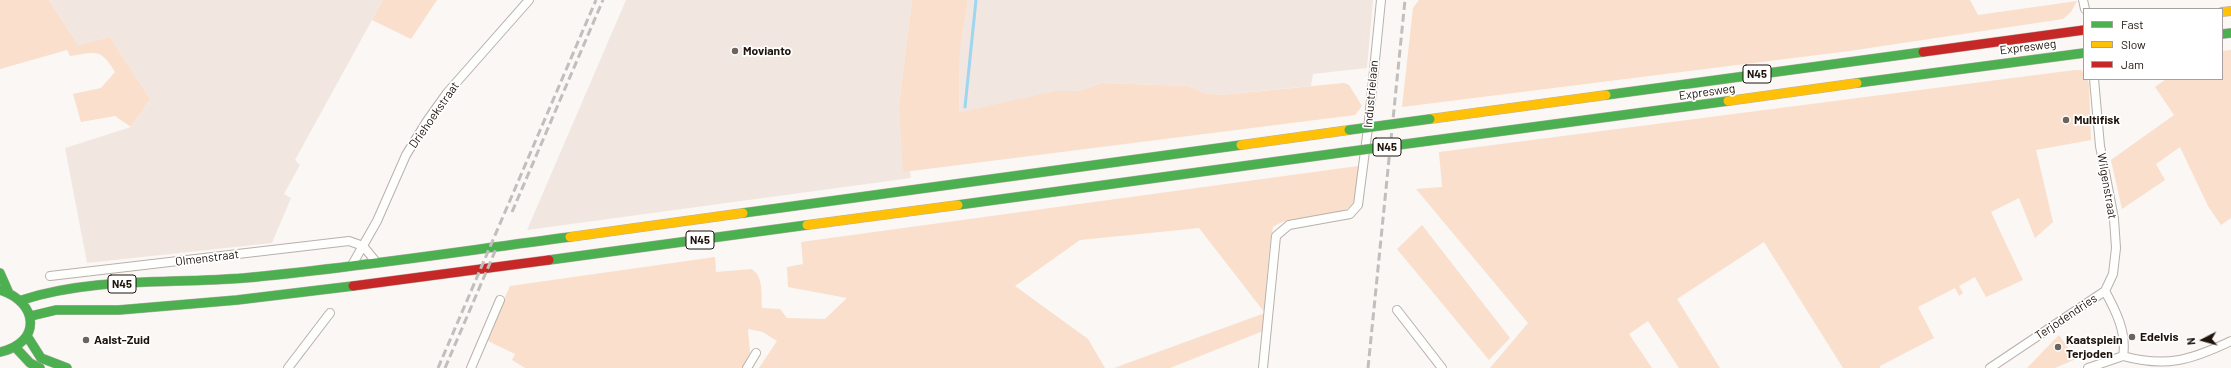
<!DOCTYPE html>
<html>
<head>
<meta charset="utf-8">
<style>
	body { margin:0 }
	#map { position:relative; width:2231px; height:368px; overflow:hidden; background:#faf7f4; font-family:Barlow,sans-serif }
	canvas { display:block }
	.legend { position:absolute; left:2083px; top:8px; width:140px; height:72px; box-sizing:border-box; background:#fff; border:1px solid #a6a19e; margin:0; padding:5px 7px; list-style:none; font-size:12px; color:#20140c }
	.legend li { display:flex; align-items:center; gap:8px; height:20px }
	.legend b { width:20px; border:1px solid #a6a19e }
	.north { position:absolute; left:2183px; top:320px; width:40px; height:40px; -webkit-text-stroke:3px #fff; paint-order:stroke; rotate:264deg; font-size:11px; font-weight:700; line-height:16px; text-align:center; color:#20140c }
	.north::after { content:''; display:block; margin:auto; width:14px; height:18px; background:#20140c; clip-path:polygon(50% 0,100% 100%,50% 72%,0 100%) }
</style>
</head>
<body>
<div id="map">
<canvas width="2231" height="368"></canvas>
<ul class="legend">
<li><b style="height:5px;background:#4caf50"></b>Fast</li>
<li><b style="height:5px;background:#ffc107"></b>Slow</li>
<li><b style="height:5px;background:#c62828"></b>Jam</li>
</ul>
<div class="north">N</div>
</div>
<script>
const ctx = document.querySelector('canvas').getContext('2d');
ctx.lineJoin = 'round';
function fillPath(path, color) {
  ctx.fillStyle = color;
  ctx.fill(path, 'evenodd');
}
function stroke(path, color, width, dash) {
  ctx.strokeStyle = color;
  ctx.lineWidth = width;
  ctx.lineCap = dash ? 'butt' : 'round';
  ctx.setLineDash(dash || []);
  ctx.stroke(path);
}
function drawText(font, color, halo, rows, align = 'center') {
  ctx.font = font + ' Barlow,sans-serif';
  ctx.lineWidth = 3.5;
  ctx.setLineDash([]);
  ctx.textBaseline = 'middle';
  ctx.strokeStyle = halo;
  ctx.fillStyle = color;
  for (const [text, x, y, turn = 0] of rows) {
    ctx.save();
    ctx.translate(x, y);
    ctx.rotate((+turn || 0) * Math.PI / 180);
    ctx.textAlign = isNaN(turn) ? turn : align;
    if (halo) ctx.strokeText(text, 0, 0);
    ctx.fillText(text, 0, 0);
    ctx.restore();
  }
}
const built = new Path2D(`
	M 49,0 L 383,0 L 295,160 L 300,165 L 284,194 L 291,198 L 272,243 L 87,263 L 65,148 L 131,127 L 150,99 L 110,37 L 78,45 Z
	M 626,0 L 912,0 L 899,104 L 911,178 L 527,230 Z
	M 968,0 L 1373,0 L 1367,68 L 1313,74 L 1311,86 L 1221,95 L 1204,93 L 1188,86 L 1102,83 L 1078,91 L 1053,91 L 959,114 L 960,51 Z`);
const green = new Path2D(`
	M 0,0 L 49,0 L 78,45 L 110,37 L 150,99 L 131,127 L 115,116 L 81,122 L 73,94 L 101,88 L 115,72 C 101,48 96,52 70,56 L 67,50 L 0,69 Z
	M 383,0 L 437,0 L 411,39 L 372,20 Z
	M 912,0 L 968,0 L 960,51 L 959,113 L 1053,91 L 1078,91 L 1102,83 L 1188,86 L 1204,93 L 1221,95 L 1344,83 L 1349,85 L 1362,106 L 1355,115 L 903,172 L 899,104 Z
	M 1419,0 L 1970,0 L 1978,15 L 2077,1 L 2071,12 L 2063,19 L 1849,51 L 1402,107 L 1413,8 Z
	M 2231,50 L 2231,218 L 2221,225 L 2208,206 L 2180,147 L 2156,164 L 2165,180 L 2122,209 L 2111,160 L 2174,115 L 2155,87 L 2166,79 L 2222,79 L 2222,51 Z
	M 2075,70 L 2081,70 L 2084,73 L 2084,79 L 2087,79 L 2089,84 L 2091,140 L 2036,150 L 2053,222 L 2035,238 L 2019,198 L 1991,212 L 2023,280 L 1986,297 L 1975,277 L 1959,286 L 1963,293 L 1959,296 L 1955,288 L 1918,307 L 1934,338 L 1880,366 L 1880,368 L 1843,368 L 1764,242 L 1677,299 L 1720,368 L 1679,368 L 1648,321 L 1629,334 L 1652,368 L 1490,368 L 1528,323 L 1416,189 L 1442,187 L 1439,152 Z
	M 1358,166 C 1358,177 1360,190 1355,200 C 1342,225 1296,210 1273,227 C 1266,261 1267,297 1263,331 L 1170,368 L 1114,368 L 1265,313 L 1199,228 L 1080,240 L 1015,286 L 1088,339 L 1105,368 L 759,368 L 777,341 L 763,332 L 748,329 L 750,353 L 742,368 L 525,368 L 512,360 L 515,354 L 486,340 L 510,286 L 715,257 L 716,272 L 751,269 C 764,275 761,296 762,308 L 780,309 L 787,318 L 825,319 L 847,298 L 788,287 L 787,267 L 803,264 L 801,242 Z
	M 1422,225 L 1510,338 L 1489,360 L 1397,249 Z
	M 2059,335 L 2076,359 L 2055,368 L 2027,368 Z`);
const stream = new Path2D(`
	M 965,107 L 976,0`);
const street = new Path2D(`
	M 2083,0 L 2085,9
	M 2094,79 L 2100,146 L 2114,219 L 2116,248 L 2113,274 L 2105,291
	M 363,246 L 377,263
	M 352,265 L 377,221 L 406,155 L 427,121 L 447,93 L 529,0
	M 50,276 L 349,241 L 363,246
	M 2105,291 C 2116,311 2127,333 2123,356
	M 1397,310 L 1442,368
	M 288,368 L 330,313
	M 471,368 L 500,300
	M 747,368 L 756,353
	M 1263,368 L 1276,236 L 1289,225 L 1350,214 L 1358,205 L 1369,120 L 1381,0
	M 1990,368 L 2105,291
	M 2088,368 L 2123,356 C 2166,368 2191,360 2231,341`);
const fast = new Path2D(`
	M 2222,34 L 2231,33
	M 1857,83 L 2084,53
	M 1606,95 L 1923,52
	M 1428,141 L 1728,101
	M 958,205 L 1346,152
	M 743,213 L 1241,145
	M 549,260 L 807,225
	M 0,273 L 8,291
	M 0,290 C 39,302 42,343 0,352
	M 22,300 C 94,277 169,284 244,278 C 353,268 462,251 570,237
	M 31,316 L 56,310 L 119,310 L 237,300 L 353,286
	M 27,336 L 41,358 L 67,368
	M 16,348 L 30,363 L 40,368`);
const slow = new Path2D(`
	M 2222,12 L 2231,11
	M 1728,101 L 1857,83
	M 1430,119 L 1606,95
	M 1241,145 L 1349,130
	M 807,225 L 958,205
	M 570,237 L 743,213`);
const jam = new Path2D(`
	M 1923,52 L 2084,30
	M 353,286 L 549,260`);
const rail = new Path2D(`
	M 512,212 L 603,0
	M 438,368 L 596,0
	M 445,368 L 496,249
	M 1368,368 L 1405,0`);
const fastBridge = new Path2D(`
	M 1349,130 L 1430,119
	M 1346,152 L 1428,141`);
const markers = [
	[735,51,4,"#6c635d"],
	[2066,120,4,"#6c635d"],
	[2132,337,4,"#6c635d"],
	[86,340,4,"#6c635d"],
	[2058,347,4,"#6c635d"]
];
const shields = [
	[1757,74,28],
	[1387,147,28],
	[700,240,28],
	[122,284,28]
];
const shieldNames = [
	["N45",1757,74],
	["N45",1387,147],
	["N45",700,240],
	["N45",122,284]
];
const streetNames = [
	["Expresweg",2028,47,-7],
	["Expresweg",1707,92,-8],
	["Industrielaan",1371,94,-85],
	["Driehoekstraat",434,115,-55],
	["Wilgenstraat",2107,186,80],
	["Olmenstraat",207,258,-7],
	["Terjodendries",2066,317,-34]
];
const poiNames = [
	["Movianto",743,51],
	["Multifisk",2074,120],
	["Edelvis",2140,337],
	["Aalst-Zuid",94,340],
	["Kaatsplein",2066,340],
	["Terjoden",2066,354]
];
fillPath(built, '#f2e7e0');
fillPath(green, '#f9dfcc');
stroke(stream, '#a0d5f0', 3);
stroke(street, '#b8b1ab', 10);
stroke(fast, '#b8b1ab', 10);
stroke(slow, '#b8b1ab', 10);
stroke(jam, '#b8b1ab', 10);
stroke(street, '#fefefd', 8);
stroke(fast, '#4caf50', 9);
stroke(slow, '#ffc107', 9);
stroke(jam, '#c62828', 9);
stroke(rail, '#c1bfbe', 3, [8, 4]);
stroke(fastBridge, '#b8b1ab', 10, []);
stroke(fastBridge, '#4caf50', 9);
for (const [x, y, r, color] of markers) {
  const dot = new Path2D();
  dot.arc(x, y, r, 0, 2 * Math.PI);
  ctx.fillStyle = color;
  ctx.fill(dot);
  stroke(dot, '#fff', 1.5);
}
for (const [x, y, w] of shields) {
  const box = new Path2D();
  box.roundRect(x - w / 2, y - 9, w, 18, 3);
  ctx.fillStyle = '#fff';
  ctx.fill(box);
  stroke(box, '#20140c', 1);
}
drawText('bold 11px', '#20140c', null, shieldNames);
drawText('12px', '#20140c', '#fff', streetNames);
drawText('bold 12px', '#20140c', '#fff', poiNames, 'left');
</script>
</body>
</html>
